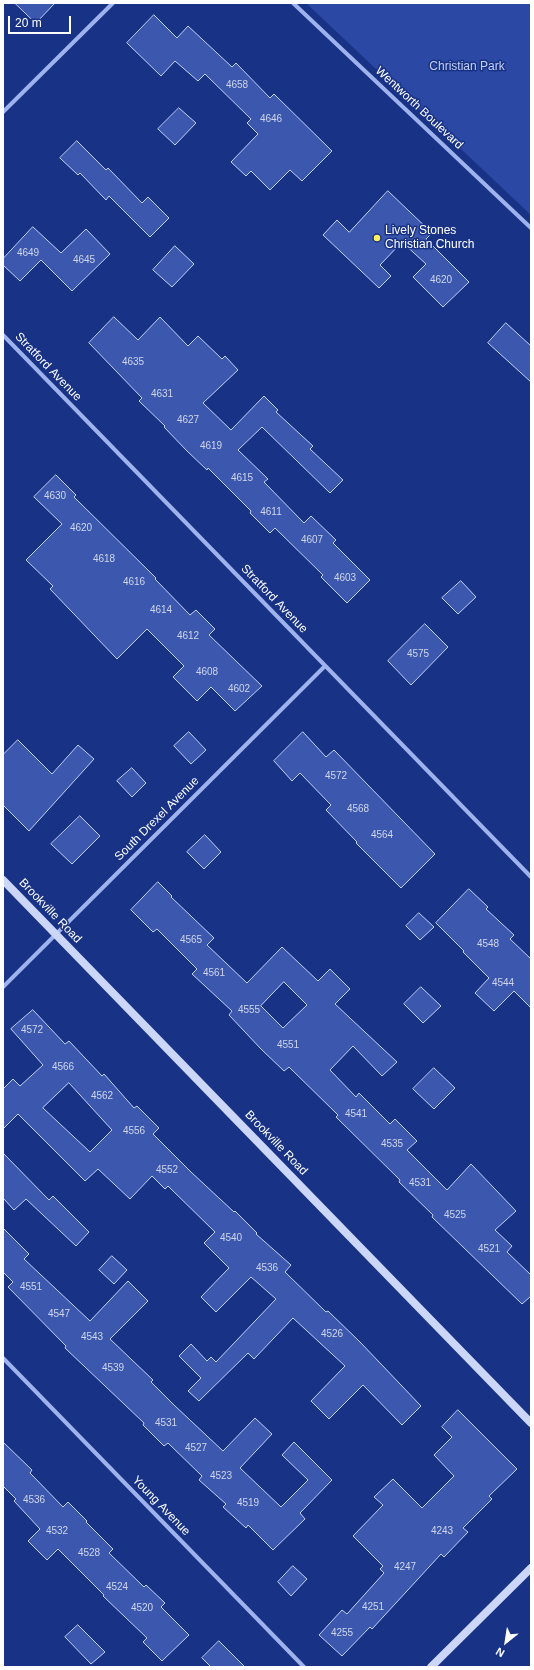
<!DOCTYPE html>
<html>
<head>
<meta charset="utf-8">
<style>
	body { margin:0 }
	#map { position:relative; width:534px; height:1670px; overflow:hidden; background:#183286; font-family:Helvetica,sans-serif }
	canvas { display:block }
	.frame { position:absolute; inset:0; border:4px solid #fff; pointer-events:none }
	.north { position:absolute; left:486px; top:1622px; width:40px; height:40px; -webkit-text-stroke:3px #183286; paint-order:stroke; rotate:210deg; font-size:11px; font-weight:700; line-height:16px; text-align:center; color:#fff }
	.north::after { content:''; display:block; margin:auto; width:14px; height:18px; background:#fff; clip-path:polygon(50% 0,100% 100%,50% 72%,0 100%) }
	.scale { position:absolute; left:8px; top:16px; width:63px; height:18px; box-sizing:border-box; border:2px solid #fff; border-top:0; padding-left:5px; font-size:12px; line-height:14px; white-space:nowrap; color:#fff; -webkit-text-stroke:3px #183286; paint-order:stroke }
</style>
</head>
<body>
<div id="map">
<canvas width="534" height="1670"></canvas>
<div class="frame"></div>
<div class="north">N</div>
<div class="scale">20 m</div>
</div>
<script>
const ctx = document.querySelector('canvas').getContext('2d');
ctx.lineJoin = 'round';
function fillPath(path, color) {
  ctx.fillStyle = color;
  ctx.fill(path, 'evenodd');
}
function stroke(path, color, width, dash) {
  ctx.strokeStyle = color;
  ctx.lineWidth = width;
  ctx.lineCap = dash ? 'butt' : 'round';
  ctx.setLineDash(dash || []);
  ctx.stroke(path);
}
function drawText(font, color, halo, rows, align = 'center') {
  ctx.font = font + ' Helvetica,sans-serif';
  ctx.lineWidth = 3;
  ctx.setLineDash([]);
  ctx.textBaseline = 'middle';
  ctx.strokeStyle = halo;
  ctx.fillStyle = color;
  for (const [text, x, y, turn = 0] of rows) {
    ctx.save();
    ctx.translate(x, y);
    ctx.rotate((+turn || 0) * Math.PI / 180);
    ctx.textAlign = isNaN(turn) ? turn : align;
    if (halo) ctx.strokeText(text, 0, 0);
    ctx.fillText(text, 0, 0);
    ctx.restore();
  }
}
const green = new Path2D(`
	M 306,3 L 531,3 L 531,215 Z`);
const building = new Path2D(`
	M 15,3 L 55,3 L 36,23 Z
	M 154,15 L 177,38 L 188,26 L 232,67 L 236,63 L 270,98 L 274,94 L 332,151 L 302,181 L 290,170 L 270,190 L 251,171 L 246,176 L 231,162 L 258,134 L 247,123 L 251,119 L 205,74 L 198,81 L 175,61 L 161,76 L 127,43 Z
	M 179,108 L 196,123 L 175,145 L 158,129 Z
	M 77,141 L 106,170 L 108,168 L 142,203 L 148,197 L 169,218 L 150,237 L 109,196 L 106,200 L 80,173 L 78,175 L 60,158 Z
	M 388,191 L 432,233 L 426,239 L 469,282 L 443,307 L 413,277 L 426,264 L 402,242 L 380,265 L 391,276 L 379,288 L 323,235 L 337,220 L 349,232 Z
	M 33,227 L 61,253 L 86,229 L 110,254 L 72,291 L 41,260 L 20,281 L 3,265 L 3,259 Z
	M 175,246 L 194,264 L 172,287 L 153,270 Z
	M 114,317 L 138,340 L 160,317 L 188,346 L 198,336 L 222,359 L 225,356 L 238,370 L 203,403 L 231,430 L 264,396 L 278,410 L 276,412 L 313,446 L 310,449 L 343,480 L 330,493 L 262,427 L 238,450 L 268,479 L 264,482 L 304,523 L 311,516 L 336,540 L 333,543 L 370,580 L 347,603 L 321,577 L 323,575 L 275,528 L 270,533 L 250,513 L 251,511 L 208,468 L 207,470 L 187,451 L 164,427 L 165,426 L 139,401 L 142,398 L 89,343 Z
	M 506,323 L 531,346 L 531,382 L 488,343 Z
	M 56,475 L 76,495 L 74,497 L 156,578 L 155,579 L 190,615 L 196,610 L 215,629 L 209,635 L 262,686 L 235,711 L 211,687 L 197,701 L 173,677 L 184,666 L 147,629 L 117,659 L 50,589 L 53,586 L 26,560 L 62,524 L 34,497 Z
	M 461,581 L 476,597 L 458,614 L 442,598 Z
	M 425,624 L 448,647 L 411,685 L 388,661 Z
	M 189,732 L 206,750 L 191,764 L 174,746 Z
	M 303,732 L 326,757 L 334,750 L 435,854 L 401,888 L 356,843 L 357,842 L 326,810 L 331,805 L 300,773 L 292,781 L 274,761 Z
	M 18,740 L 52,774 L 78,745 L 94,759 L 29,831 L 3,805 L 3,755 Z
	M 132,768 L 146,783 L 132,797 L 117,781 Z
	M 80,816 L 100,836 L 72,864 L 51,844 Z
	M 205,835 L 221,852 L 204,869 L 187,852 Z
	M 158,882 L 172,896 L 171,897 L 214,938 L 207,945 L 247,983 L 282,947 L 318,981 L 330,969 L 350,989 L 335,1004 L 397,1062 L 382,1076 L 353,1046 L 330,1070 L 356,1097 L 359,1093 L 390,1124 L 395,1119 L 417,1141 L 407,1150 L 447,1190 L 471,1164 L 516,1211 L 495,1230 L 512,1246 L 507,1252 L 531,1275 L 531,1296 L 522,1304 L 432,1217 L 433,1215 L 399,1182 L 400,1180 L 336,1117 L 338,1115 L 289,1067 L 284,1071 L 261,1049 L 229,1015 L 232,1011 L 192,974 L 197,969 L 157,929 L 153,932 L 131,910 ZM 284,982 L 307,1005 L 283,1028 L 261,1006 Z
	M 469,889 L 488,907 L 486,909 L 514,935 L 510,939 L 531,959 L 531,1008 L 514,991 L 494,1011 L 475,993 L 489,978 L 463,952 L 464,951 L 436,923 Z
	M 419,913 L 434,927 L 420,940 L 406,926 Z
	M 421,987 L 441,1006 L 423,1023 L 404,1004 Z
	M 33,1010 L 65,1044 L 69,1041 L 102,1076 L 104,1074 L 134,1108 L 137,1106 L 159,1128 L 153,1134 L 191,1172 L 234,1212 L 235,1211 L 257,1233 L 256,1234 L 291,1265 L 285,1272 L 326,1312 L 328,1311 L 360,1342 L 421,1406 L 402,1425 L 363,1385 L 329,1419 L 311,1401 L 345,1366 L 293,1318 L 254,1359 L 248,1353 L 199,1401 L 188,1391 L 201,1378 L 179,1356 L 191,1344 L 207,1361 L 211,1357 L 216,1362 L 276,1299 L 251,1277 L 216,1312 L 201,1297 L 229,1268 L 204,1243 L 215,1232 L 168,1186 L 165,1189 L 152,1176 L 130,1199 L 98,1169 L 85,1181 L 18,1114 L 3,1129 L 3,1089 L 13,1079 L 20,1086 L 43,1065 L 11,1029 ZM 69,1083 L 112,1130 L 90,1152 L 43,1108 Z
	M 434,1068 L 455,1088 L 434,1109 L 413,1089 Z
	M 3,1153 L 49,1200 L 53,1196 L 89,1232 L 76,1246 L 26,1199 L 14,1210 L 3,1198 Z
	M 3,1228 L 29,1254 L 24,1259 L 90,1321 L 128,1281 L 148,1301 L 110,1339 L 153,1380 L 151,1382 L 174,1405 L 223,1451 L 255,1418 L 272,1434 L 240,1468 L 281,1507 L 308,1480 L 282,1455 L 294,1442 L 332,1480 L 300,1513 L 305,1519 L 273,1550 L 248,1525 L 246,1528 L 223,1507 L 226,1504 L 199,1480 L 202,1476 L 168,1443 L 164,1446 L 143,1425 L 144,1423 L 65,1348 L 66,1346 L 8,1287 L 13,1282 L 3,1272 Z
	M 112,1256 L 127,1270 L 114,1284 L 99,1270 Z
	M 458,1410 L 517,1469 L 489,1496 L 492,1499 L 463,1528 L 468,1532 L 444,1557 L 441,1554 L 372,1629 L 370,1627 L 342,1656 L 319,1635 L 342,1610 L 347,1614 L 384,1573 L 380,1569 L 383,1566 L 353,1536 L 383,1505 L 374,1497 L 393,1479 L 422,1508 L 454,1476 L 434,1455 L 452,1437 L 442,1427 Z
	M 3,1442 L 32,1470 L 30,1473 L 63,1507 L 68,1502 L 87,1521 L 86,1522 L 113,1549 L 109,1553 L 144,1587 L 146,1585 L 165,1603 L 161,1607 L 189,1635 L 162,1661 L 143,1642 L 147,1638 L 103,1596 L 104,1595 L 58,1549 L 47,1560 L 28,1541 L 40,1529 L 14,1501 L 16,1499 L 3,1486 Z
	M 293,1566 L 307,1579 L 291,1596 L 278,1582 Z
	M 78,1625 L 105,1652 L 91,1664 L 65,1637 Z
	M 219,1641 L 245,1667 L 211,1667 L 202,1658 Z`);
const street = new Path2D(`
	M 293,3 L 531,228
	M 3,112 L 113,3
	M 3,335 L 531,877
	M 3,987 L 325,666
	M 3,1358 L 304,1667`);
const secondary = new Path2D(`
	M 3,880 L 531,1423
	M 431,1667 L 531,1568`);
const markers = [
	[377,238,4,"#fff15a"]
];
const numberNames = [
	["4658",237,85],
	["4646",271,119],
	["4649",28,253],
	["4645",84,260],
	["4620",441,280],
	["4635",133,362],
	["4631",162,394],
	["4627",188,420],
	["4619",211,446],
	["4615",242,478],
	["4630",55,496],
	["4611",271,512],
	["4620",81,528],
	["4607",312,540],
	["4618",104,559],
	["4603",345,578],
	["4616",134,582],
	["4614",161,610],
	["4612",188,636],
	["4575",418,654],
	["4608",207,672],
	["4602",239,689],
	["4572",336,776],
	["4568",358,809],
	["4564",382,835],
	["4565",191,940],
	["4548",488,944],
	["4561",214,973],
	["4544",503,983],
	["4555",249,1010],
	["4572",32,1030],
	["4551",288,1045],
	["4566",63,1067],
	["4562",102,1096],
	["4541",356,1114],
	["4556",134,1131],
	["4535",392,1144],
	["4552",167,1170],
	["4531",420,1183],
	["4525",455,1215],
	["4540",231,1238],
	["4521",489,1249],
	["4536",267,1268],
	["4551",31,1287],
	["4547",59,1314],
	["4526",332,1334],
	["4543",92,1337],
	["4539",113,1368],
	["4531",166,1423],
	["4527",196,1448],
	["4523",221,1476],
	["4536",34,1500],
	["4519",248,1503],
	["4532",57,1531],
	["4243",442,1531],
	["4528",89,1553],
	["4247",405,1567],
	["4524",117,1587],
	["4251",373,1607],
	["4520",142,1608],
	["4255",342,1633]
];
const parkNames = [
	["Christian Park",467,67]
];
const streetNames = [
	["Wentworth Boulevard",419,108,43],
	["Stratford Avenue",48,367,46],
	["Stratford Avenue",274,599,46],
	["South Drexel Avenue",157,819,-45],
	["Brookville Road",50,911,46],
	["Brookville Road",276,1143,46],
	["Young Avenue",161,1506,46]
];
const poiNames = [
	["Lively Stones",385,231],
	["Christian Church",385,245]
];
fillPath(green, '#2b49a4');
fillPath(building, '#3c58ae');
stroke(building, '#c4d1f9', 1);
stroke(street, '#9eb2ed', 4);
stroke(secondary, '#cbd6f9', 8);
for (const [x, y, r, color] of markers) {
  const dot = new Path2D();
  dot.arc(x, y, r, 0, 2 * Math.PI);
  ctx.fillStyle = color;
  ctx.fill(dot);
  stroke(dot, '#183286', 1.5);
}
drawText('10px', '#ced5eb', null, numberNames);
drawText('12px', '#c4d1f9', '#183286', parkNames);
drawText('12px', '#fff', '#183286', streetNames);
drawText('12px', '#fff', '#183286', poiNames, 'left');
</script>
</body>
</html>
